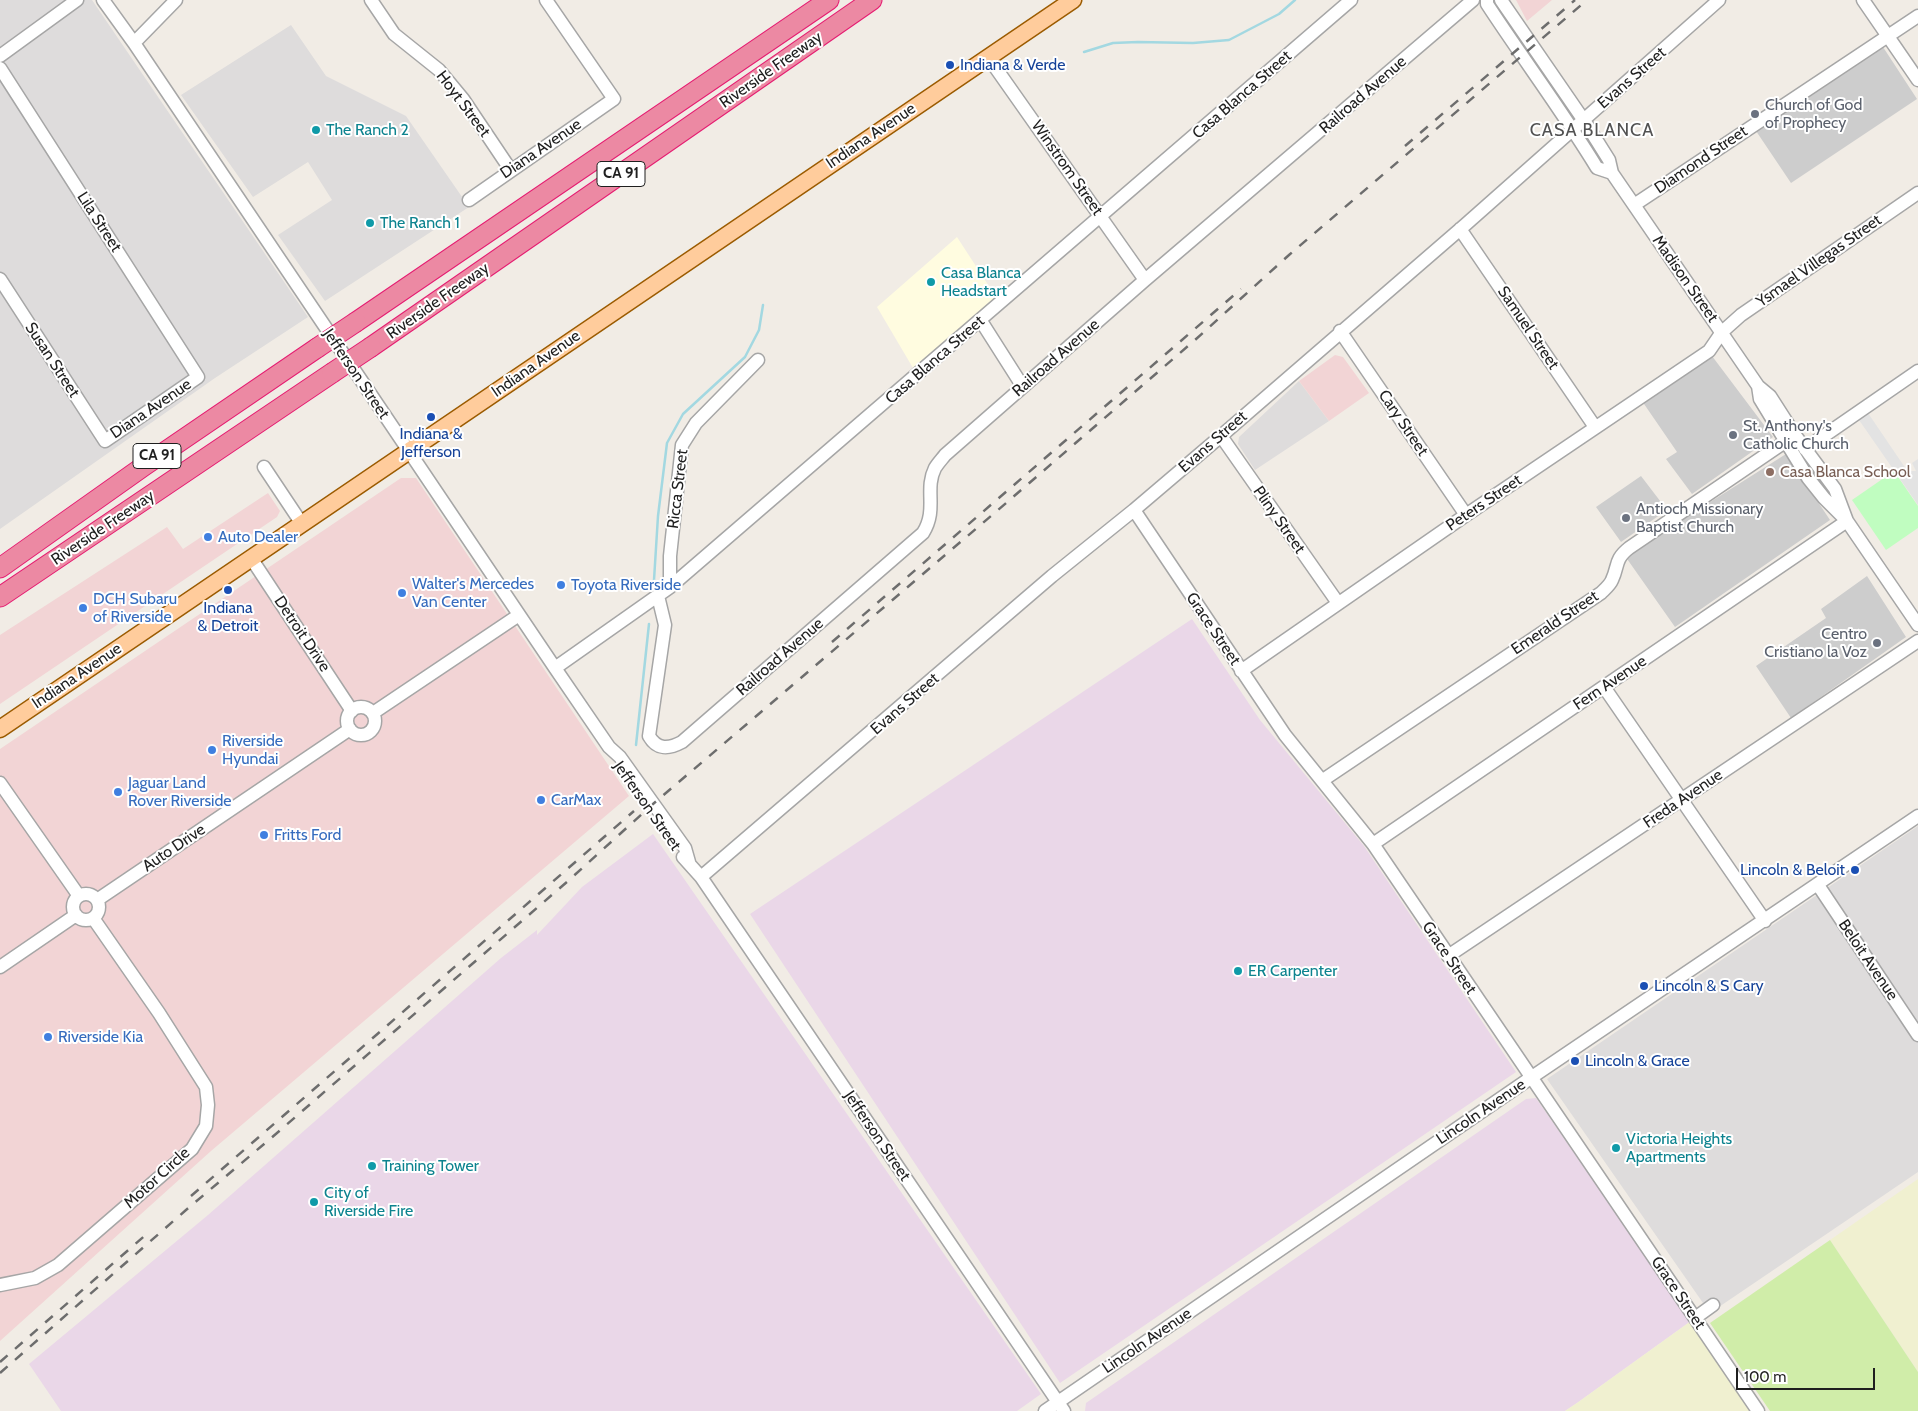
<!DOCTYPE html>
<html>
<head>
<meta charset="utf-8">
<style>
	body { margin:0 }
	#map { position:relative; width:1918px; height:1411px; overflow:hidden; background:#f1ece5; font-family:Cabin,sans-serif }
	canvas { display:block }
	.scale { position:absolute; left:1736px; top:1368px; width:139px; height:22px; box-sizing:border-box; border:2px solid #1f1f1f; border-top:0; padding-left:6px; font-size:15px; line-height:18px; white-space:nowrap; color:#1f1f1f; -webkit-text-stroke:4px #fff; paint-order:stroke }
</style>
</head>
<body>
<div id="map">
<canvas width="1918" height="1411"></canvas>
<div class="scale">100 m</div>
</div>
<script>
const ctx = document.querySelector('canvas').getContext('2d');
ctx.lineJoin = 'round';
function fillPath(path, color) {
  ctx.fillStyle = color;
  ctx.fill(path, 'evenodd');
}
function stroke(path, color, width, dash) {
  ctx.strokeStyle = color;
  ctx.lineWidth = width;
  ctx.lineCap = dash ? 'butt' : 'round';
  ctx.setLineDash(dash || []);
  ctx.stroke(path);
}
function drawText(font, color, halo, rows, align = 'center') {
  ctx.font = font + ' Cabin,sans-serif';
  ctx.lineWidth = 4;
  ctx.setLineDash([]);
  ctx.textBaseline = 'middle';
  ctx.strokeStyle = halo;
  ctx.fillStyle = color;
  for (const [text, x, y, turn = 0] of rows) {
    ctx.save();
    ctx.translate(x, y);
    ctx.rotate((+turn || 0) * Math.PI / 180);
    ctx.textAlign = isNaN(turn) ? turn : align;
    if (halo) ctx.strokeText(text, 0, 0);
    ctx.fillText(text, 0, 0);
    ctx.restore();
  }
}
const residential = new Path2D(`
	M 0,0 L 92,0 L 308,317 L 215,378 L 0,529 Z
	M 291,25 L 326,76 L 406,116 L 469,207 L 325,301 L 278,235 L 332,200 L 308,162 L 253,197 L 181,95 Z
	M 1299,381 L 1329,421 L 1255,470 L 1238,444 L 1239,437 Z
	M 1918,826 L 1918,1172 L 1710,1313 L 1547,1079 Z`);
const commercial = new Path2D(`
	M 1516,0 L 1552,0 L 1527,21 Z
	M 1335,355 L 1343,357 L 1369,393 L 1329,421 L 1299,381 Z
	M 401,478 L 416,478 L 629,796 L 211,1151 L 0,1341 L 0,749 Z
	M 268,493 L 280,511 L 277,517 L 0,704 L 0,635 L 167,527 L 183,549 Z`);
const industrial = new Path2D(`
	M 1192,619 L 1260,720 L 1364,846 L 1516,1072 L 1060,1383 L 750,914 Z
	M 653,834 L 1041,1394 L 1017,1411 L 61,1411 L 29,1364 L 208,1215 L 501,958 L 537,930 L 537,935 L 582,887 Z
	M 1536,1098 L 1691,1321 L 1577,1403 L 1565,1411 L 1085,1411 L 1086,1403 L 1526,1099 Z`);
const education = new Path2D(`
	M 957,237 L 996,297 L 913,368 L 877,307 Z`);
const religious = new Path2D(`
	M 1883,47 L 1917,99 L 1791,183 L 1754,128 Z
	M 1712,356 L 1773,437 L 1692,494 L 1666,459 L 1677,452 L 1642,401 Z
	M 1786,454 L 1830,520 L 1675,627 L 1625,556 Z
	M 1641,476 L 1667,510 L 1621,542 L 1596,507 Z
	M 1867,576 L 1906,637 L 1791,718 L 1756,666 L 1826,618 L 1821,609 Z`);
const farmland = new Path2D(`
	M 1918,1179 L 1918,1372 L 1830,1240 Z
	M 1691,1321 L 1752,1411 L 1565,1411 L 1577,1403 Z`);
const grass = new Path2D(`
	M 1830,1240 L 1918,1372 L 1918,1411 L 1770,1411 L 1710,1323 Z`);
const park = new Path2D(`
	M 1894,471 L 1918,506 L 1918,528 L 1886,550 L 1852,500 Z`);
const parking = new Path2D(`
	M 1868,413 L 1906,469 L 1909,471 L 1916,471 L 1912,463 L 1918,459 L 1918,505 L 1859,420 Z`);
const stream = new Path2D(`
	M 1084,52 L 1113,43 L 1138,42 L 1193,43 L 1229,40 L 1279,14 L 1295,0
	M 654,580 L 658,516 L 667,443 L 683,414 L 745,357 L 759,330 L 763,305
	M 636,745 L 649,624`);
const minor = new Path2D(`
	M 103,0 L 134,43 L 555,668 L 609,747 L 620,757 L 685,848 L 689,862
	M 371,0 L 394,34 L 439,70 L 463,99 L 510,169
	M 1487,0 L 1487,4 C 1523,59 1563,112 1597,168 L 1612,173
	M 1501,0 L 1587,125 L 1609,160 L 1612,173 L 1758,386 L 1770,396 L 1795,435 L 1835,489 L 1847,521
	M 1863,0 L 1918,80
	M 134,43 L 176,0
	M 0,56 L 77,0
	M 988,57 L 1145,280
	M 0,68 L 198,377 L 105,441 L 0,279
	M 469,200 L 614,99 L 546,0
	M 1634,205 L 1918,16
	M 1460,229 L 1595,427
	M 981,321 L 1023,387
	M 1340,331 L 1466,515
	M 1758,386 L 1760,399 L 1808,478 L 1824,498 L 1847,521 L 1918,625
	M 1221,436 L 1338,603
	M 1805,449 L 1918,371
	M 264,467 L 302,524
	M 1134,510 L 1285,735 L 1373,844 L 1758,1411
	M 251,558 L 352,711
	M 670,587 L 670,556 L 682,445 L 696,423 L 758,360
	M 658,596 L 665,625 L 649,736 C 657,750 669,749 682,742 L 923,533 C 938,509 924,490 935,468 C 938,463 942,459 945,455 L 1145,280 L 1473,0
	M 555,668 L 670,587 L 1351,0
	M 1241,671 L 1466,515 L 1709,351 L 1722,332 L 1741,315 L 1918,193
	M 1604,687 L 1765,921
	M347 721a14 14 0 1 1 28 0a14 14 0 1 1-28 0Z
	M 373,713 L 519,615
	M 1323,780 L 1601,593 C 1605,589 1610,585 1612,580 C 1619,565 1614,560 1629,548 L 1795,435
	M 0,783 L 79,896
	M 1373,844 L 1847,521
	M 683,857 L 701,877 L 1064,1411
	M 701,877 L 1052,576 L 1134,510 L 1221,436 L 1465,225 L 1719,0
	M 1818,885 L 1918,1035
	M73 907a13 13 0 1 1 26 0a13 13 0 1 1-26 0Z
	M 97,900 L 350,729
	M 1448,956 L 1918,641
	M 0,967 L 76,915
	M 0,1285 L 35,1278 L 58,1265 L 192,1149 L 206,1126 L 208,1105 L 206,1087 L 159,1013 L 93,918
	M 1695,1318 L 1713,1305
	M 1045,1411 L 1532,1077 L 1918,816`);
const major = new Path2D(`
	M 0,729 L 1073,0`);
const highway = new Path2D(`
	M 356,322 L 829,0
	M 371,347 L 872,0
	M 0,568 L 144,466 L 317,348
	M 0,597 L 332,373`);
const rail = new Path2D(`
	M 1405,146 L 1575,0
	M 832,642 L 1241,289
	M 191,1196 L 634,811
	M 0,1362 L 149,1232
	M 0,1373 L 186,1210 L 270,1139 L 568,881 L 653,804 L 998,510 L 1195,340 L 1289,255 L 1587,0`);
const highwayBridge = new Path2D(`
	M 317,348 L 356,322
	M 332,373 L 371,347`);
const markers = [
	[950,65,5,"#1a4fb4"],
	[1755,114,5,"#6b7280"],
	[316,130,5,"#0f9aa8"],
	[370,223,5,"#0f9aa8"],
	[931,282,5,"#0f9aa8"],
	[431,417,5,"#1a4fb4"],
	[1733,435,5,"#6b7280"],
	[1770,472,5,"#8d6e63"],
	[1626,518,5,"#6b7280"],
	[208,537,5,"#3f7fe0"],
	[561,585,5,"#3f7fe0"],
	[228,590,5,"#1a4fb4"],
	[402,593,5,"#3f7fe0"],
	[83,608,5,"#3f7fe0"],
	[1877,643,5,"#6b7280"],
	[212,750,5,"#3f7fe0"],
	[118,792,5,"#3f7fe0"],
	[541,800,5,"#3f7fe0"],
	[264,835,5,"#3f7fe0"],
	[1855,870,5,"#1a4fb4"],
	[1238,971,5,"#0f9aa8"],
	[1644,986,5,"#1a4fb4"],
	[48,1037,5,"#3f7fe0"],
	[1575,1061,5,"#1a4fb4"],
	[1616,1148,5,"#0f9aa8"],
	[372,1166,5,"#0f9aa8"],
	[314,1202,5,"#0f9aa8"]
];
const shields = [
	[621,174,48],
	[157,456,48]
];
const shieldNames = [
	["CA 91",621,174],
	["CA 91",157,456]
];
const transitNames = [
	["Indiana & Verde",960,65],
	["Indiana &",431,434,"center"],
	["Jefferson",431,452,"center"],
	["Indiana",228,608,"center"],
	["& Detroit",228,626,"center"],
	["Lincoln & Beloit",1845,870,"right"],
	["Lincoln & S Cary",1654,986],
	["Lincoln & Grace",1585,1061]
];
const streetNames = [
	["Riverside Freeway",771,70,-35],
	["Evans Street",1632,78,-41],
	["Casa Blanca Street",1242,95,-41],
	["Railroad Avenue",1363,95,-41],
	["Hoyt Street",463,104,53],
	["Indiana Avenue",871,136,-34],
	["Diana Avenue",541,149,-34],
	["Diamond Street",1701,160,-34],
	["Winstrom Street",1067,168,55],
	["Lila Street",99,222,57],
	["Ysmael Villegas Street",1819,261,-35],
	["Madison Street",1685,279,55],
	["Riverside Freeway",438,301,-35],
	["Samuel Street",1528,328,56],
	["Railroad Avenue",1056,358,-41],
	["Susan Street",52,360,57],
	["Casa Blanca Street",935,360,-41],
	["Indiana Avenue",536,364,-35],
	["Jefferson Street",356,374,56],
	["Diana Avenue",151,409,-34],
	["Cary Street",1403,423,56],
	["Evans Street",1213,442,-41],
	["Ricca Street",678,489,-83],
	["Peters Street",1484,503,-34],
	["Pliny Street",1279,520,55],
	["Riverside Freeway",103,528,-34],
	["Emerald Street",1555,623,-34],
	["Grace Street",1213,629,56],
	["Detroit Drive",302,634,56],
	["Railroad Avenue",780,657,-41],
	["Indiana Avenue",77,676,-34],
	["Fern Avenue",1610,683,-34],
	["Evans Street",905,704,-41],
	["Freda Avenue",1683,799,-34],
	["Jefferson Street",647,806,55],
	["Auto Drive",174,848,-34],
	["Grace Street",1449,958,56],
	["Beloit Avenue",1868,960,56],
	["Lincoln Avenue",1481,1112,-34],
	["Jefferson Street",877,1136,56],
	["Motor Circle",157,1178,-42],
	["Grace Street",1678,1293,56],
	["Lincoln Avenue",1147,1341,-34]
];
const worshipNames = [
	["Church of God",1765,105],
	["of Prophecy",1765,123],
	["St. Anthony's",1743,426],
	["Catholic Church",1743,444],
	["Antioch Missionary",1636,509],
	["Baptist Church",1636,527],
	["Centro",1867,634,"right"],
	["Cristiano la Voz",1867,652,"right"]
];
const cultureNames = [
	["The Ranch 2",326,130],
	["The Ranch 1",380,223],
	["Casa Blanca",941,273],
	["Headstart",941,291],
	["ER Carpenter",1248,971],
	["Victoria Heights",1626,1139],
	["Apartments",1626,1157],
	["Training Tower",382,1166],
	["City of",324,1193],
	["Riverside Fire",324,1211]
];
const educationNames = [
	["Casa Blanca School",1780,472]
];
const shopNames = [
	["Auto Dealer",218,537],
	["Walter's Mercedes",412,584],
	["Van Center",412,602],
	["Toyota Riverside",571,585],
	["DCH Subaru",93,599],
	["of Riverside",93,617],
	["Riverside",222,741],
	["Hyundai",222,759],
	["Jaguar Land",128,783],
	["Rover Riverside",128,801],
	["CarMax",551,800],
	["Fritts Ford",274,835],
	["Riverside Kia",58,1037]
];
const neighbourhoodNames = [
	["CASA BLANCA",1592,131]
];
fillPath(residential, '#dedcdc');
fillPath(commercial, '#f2d4d5');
fillPath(industrial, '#ead7e8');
fillPath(education, '#fffce0');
fillPath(religious, '#cdcdcd');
fillPath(farmland, '#f0f0d0');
fillPath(grass, '#d0eda9');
fillPath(park, '#c0fdc0');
fillPath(parking, '#e3e3e3');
stroke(stream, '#a3d8e1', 2.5);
stroke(minor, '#a6a6a6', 15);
stroke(major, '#9b5b00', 19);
stroke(highway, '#e51c71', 21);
stroke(minor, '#fff', 12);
stroke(major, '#ffcc9c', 16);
stroke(highway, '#ec89a3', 19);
stroke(rail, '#6d6d6d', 2.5, [10, 10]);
stroke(highwayBridge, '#e51c71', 21, []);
stroke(highwayBridge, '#ec89a3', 19);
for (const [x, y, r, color] of markers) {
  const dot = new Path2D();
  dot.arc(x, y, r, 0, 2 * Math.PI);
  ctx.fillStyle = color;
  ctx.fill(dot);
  stroke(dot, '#fff', 2);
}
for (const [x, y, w] of shields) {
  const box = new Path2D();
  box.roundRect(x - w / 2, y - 12.5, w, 25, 4);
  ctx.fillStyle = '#fff';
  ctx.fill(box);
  stroke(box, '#1f1f1f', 1);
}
drawText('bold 15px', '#1f1f1f', null, shieldNames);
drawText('16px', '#164399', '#fff', transitNames, 'left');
drawText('16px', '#1f1f1f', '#fff', streetNames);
drawText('16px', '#5b616d', '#fff', worshipNames, 'left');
drawText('16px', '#0d838f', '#fff', cultureNames, 'left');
drawText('16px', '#785e54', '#fff', educationNames, 'left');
drawText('16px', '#366cbe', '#fff', shopNames, 'left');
ctx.letterSpacing = '1px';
drawText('18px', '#525252', '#fff', neighbourhoodNames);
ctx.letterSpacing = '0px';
</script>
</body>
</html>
